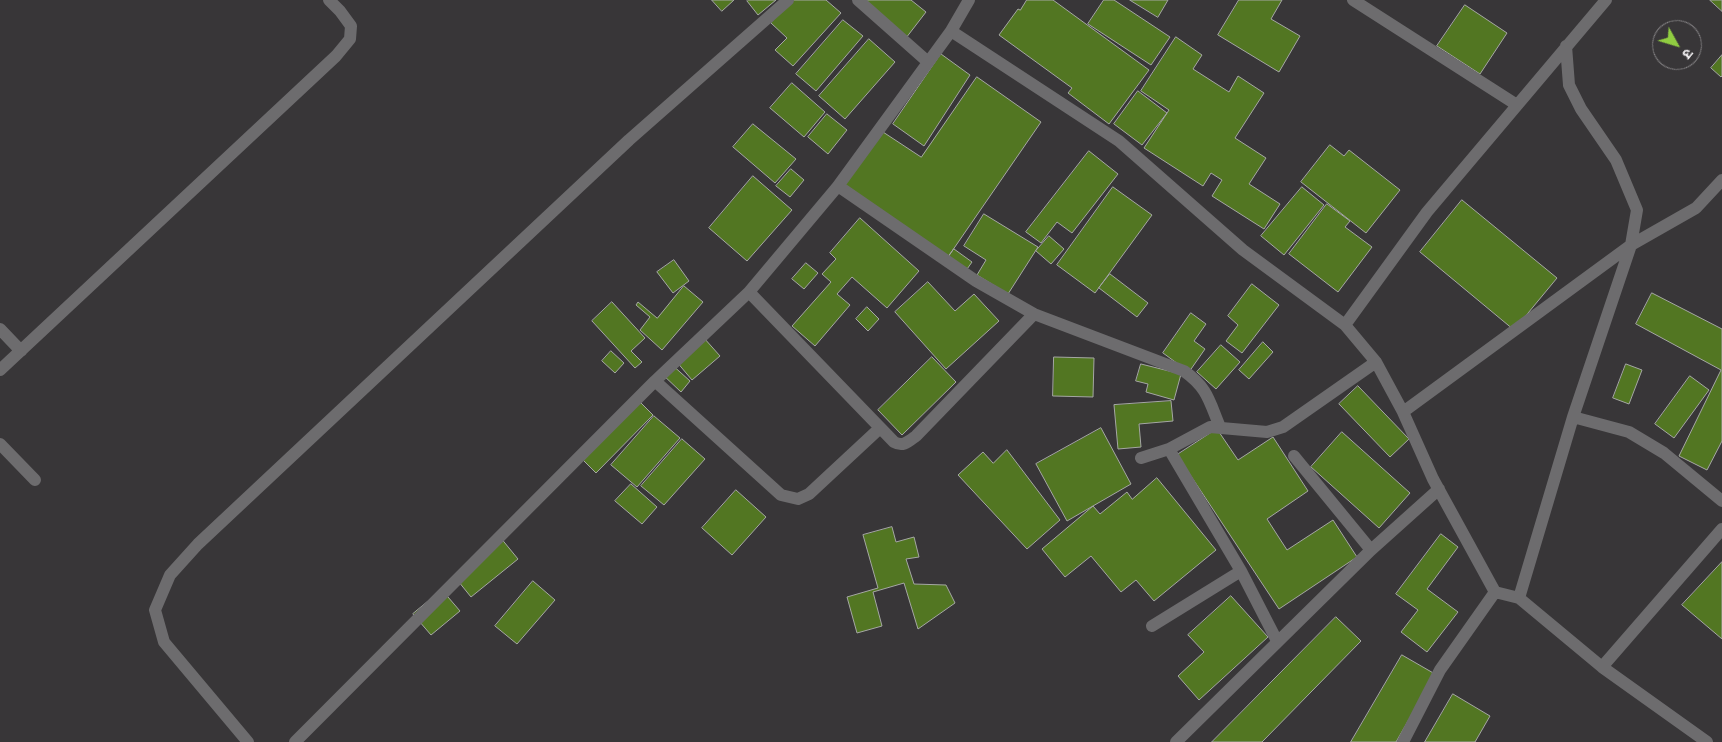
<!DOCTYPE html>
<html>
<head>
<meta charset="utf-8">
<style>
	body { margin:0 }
	#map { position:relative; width:1722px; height:742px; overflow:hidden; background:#383638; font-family:Merriweather,"Noto Sans Devanagari",serif }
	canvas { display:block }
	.north { position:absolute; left:1652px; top:20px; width:50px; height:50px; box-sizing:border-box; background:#383638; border:1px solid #848284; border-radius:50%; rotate:129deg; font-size:14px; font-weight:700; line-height:20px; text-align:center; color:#f5f3f5 }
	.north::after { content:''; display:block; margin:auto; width:18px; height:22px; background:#90cd41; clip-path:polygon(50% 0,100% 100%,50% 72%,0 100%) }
</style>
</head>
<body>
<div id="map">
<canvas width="1722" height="742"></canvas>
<div class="north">उ</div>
</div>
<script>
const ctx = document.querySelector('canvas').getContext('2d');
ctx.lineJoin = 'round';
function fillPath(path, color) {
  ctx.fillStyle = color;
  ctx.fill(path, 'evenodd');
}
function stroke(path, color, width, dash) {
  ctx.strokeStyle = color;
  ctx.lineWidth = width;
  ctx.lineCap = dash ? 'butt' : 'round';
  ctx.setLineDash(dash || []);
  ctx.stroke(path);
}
const building = new Path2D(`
	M 712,0 L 734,0 L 722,11 Z
	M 748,0 L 776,0 L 758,15 L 747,1 Z
	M 792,0 L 826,0 L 841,13 L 793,66 L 775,50 L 787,38 L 771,23 Z
	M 860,0 L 911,0 L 926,12 L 906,38 Z
	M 1027,0 L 1053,0 L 1149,70 L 1109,124 L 1068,93 L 1072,88 L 999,35 L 1018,9 L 1020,10 Z
	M 1104,0 L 1114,0 L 1170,37 L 1151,65 L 1088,24 Z
	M 1130,0 L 1168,0 L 1158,17 Z
	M 1239,0 L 1282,0 L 1271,19 L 1300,36 L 1279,72 L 1218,35 Z
	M 1710,0 L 1722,0 L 1722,11 Z
	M 1465,5 L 1507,33 L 1480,74 L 1437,46 Z
	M 843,20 L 863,36 L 816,91 L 796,74 Z
	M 1176,37 L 1202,55 L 1193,69 L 1229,92 L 1238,76 L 1264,93 L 1235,138 L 1266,158 L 1249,184 L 1280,204 L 1264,229 L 1212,196 L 1222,180 L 1211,173 L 1203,186 L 1144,148 L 1169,110 L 1141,91 Z
	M 869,39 L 895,62 L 845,119 L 819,96 Z
	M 941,54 L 970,75 L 924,146 L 893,124 Z
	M 1722,55 L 1722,76 L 1721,77 L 1711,68 Z
	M 977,77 L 1041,122 L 948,257 L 844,184 L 883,132 L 921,157 Z
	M 792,83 L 825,112 L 804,137 L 770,108 Z
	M 1138,91 L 1167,113 L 1142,145 L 1114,124 Z
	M 827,114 L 847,130 L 828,154 L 808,137 Z
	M 753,124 L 796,159 L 775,183 L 733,147 Z
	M 1330,145 L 1344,156 L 1349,150 L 1400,190 L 1366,233 L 1301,182 Z
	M 1089,151 L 1118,174 L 1072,233 L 1057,222 L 1041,243 L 1026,232 Z
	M 791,169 L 804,180 L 790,197 L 776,186 Z
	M 753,176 L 792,210 L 747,261 L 709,228 Z
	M 1113,187 L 1152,215 L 1095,293 L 1057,265 Z
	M 1302,187 L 1324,205 L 1284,255 L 1261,236 Z
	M 1462,200 L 1557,278 L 1514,330 L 1420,252 Z
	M 1327,204 L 1350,221 L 1345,227 L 1372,247 L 1338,292 L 1289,254 Z
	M 984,214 L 1038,247 L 1008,294 L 977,275 L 986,260 L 964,246 Z
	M 860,218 L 919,271 L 887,308 L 852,277 L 837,294 L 850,305 L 815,346 L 792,326 L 831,282 L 822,274 L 836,259 L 830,253 Z
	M 1049,236 L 1064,249 L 1051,264 L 1036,251 Z
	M 954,249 L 972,262 L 965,272 L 947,259 Z
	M 674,260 L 689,281 L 673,293 L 657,272 Z
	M 806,263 L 818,273 L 804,289 L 792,279 Z
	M 1110,274 L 1148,303 L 1137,317 L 1099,288 Z
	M 928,282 L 955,311 L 974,294 L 999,321 L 946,369 L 895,312 Z
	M 1252,284 L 1279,305 L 1242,353 L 1226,341 L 1238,325 L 1228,316 Z
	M 684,286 L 703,302 L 662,350 L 640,330 L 650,317 L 636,305 L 638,302 L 657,318 Z
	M 1652,293 L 1722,329 L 1722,441 L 1707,470 L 1679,456 L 1721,370 L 1636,324 Z
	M 612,302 L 645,338 L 631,351 L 642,362 L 635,368 L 592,321 Z
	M 867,307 L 879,319 L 868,331 L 856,319 Z
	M 1191,313 L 1206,324 L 1194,341 L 1205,349 L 1189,372 L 1163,353 Z
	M 704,338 L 720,356 L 692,380 L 676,361 Z
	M 1263,342 L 1273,352 L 1249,379 L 1239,370 Z
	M 1221,345 L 1240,362 L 1216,389 L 1197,372 Z
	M 611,351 L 624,363 L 615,373 L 602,361 Z
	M 932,357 L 956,382 L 902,435 L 878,410 Z
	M 1054,357 L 1094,358 L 1093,397 L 1053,396 Z
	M 670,363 L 690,381 L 681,392 L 661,373 Z
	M 1141,364 L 1181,374 L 1174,400 L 1146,392 L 1148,384 L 1136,381 Z
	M 1626,364 L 1642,370 L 1629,404 L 1613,398 Z
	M 1690,376 L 1709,390 L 1674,438 L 1655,424 Z
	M 1358,386 L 1409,439 L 1390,457 L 1339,404 Z
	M 635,397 L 653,415 L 596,473 L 578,455 Z
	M 1171,401 L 1173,421 L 1139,424 L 1141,447 L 1118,449 L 1114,405 Z
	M 654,416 L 680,438 L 637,487 L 611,465 Z
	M 1101,428 L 1131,484 L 1067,521 L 1036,464 Z
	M 1217,429 L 1238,460 L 1273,437 L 1308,491 L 1267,519 L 1287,550 L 1333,520 L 1357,557 L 1279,609 L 1177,455 Z
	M 1342,432 L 1410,493 L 1379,528 L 1311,467 Z
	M 682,439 L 705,459 L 664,505 L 641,486 Z
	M 1007,450 L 1060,520 L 1027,549 L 958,475 L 983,452 L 993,463 Z
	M 1157,478 L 1216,550 L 1154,601 L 1136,580 L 1121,592 L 1091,556 L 1065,577 L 1042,549 L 1093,506 L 1100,514 L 1127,492 L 1132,499 Z
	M 631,484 L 657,507 L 642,524 L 615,501 Z
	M 736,490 L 766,517 L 732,555 L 702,528 Z
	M 892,527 L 896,542 L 914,537 L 919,557 L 906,559 L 914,584 L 946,585 L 955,603 L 918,629 L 904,583 L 873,592 L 882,626 L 857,633 L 847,597 L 878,588 L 863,535 Z
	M 1441,534 L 1458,547 L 1427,589 L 1458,612 L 1427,652 L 1401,632 L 1418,610 L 1396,594 Z
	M 500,537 L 518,559 L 471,597 L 454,576 Z
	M 1722,562 L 1722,639 L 1682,605 Z
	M 533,581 L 555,600 L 517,644 L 495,626 Z
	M 442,590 L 460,611 L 431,635 L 413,614 Z
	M 1231,596 L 1268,637 L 1199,700 L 1178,676 L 1204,652 L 1188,635 Z
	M 1336,617 L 1361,641 L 1262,742 L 1212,742 Z
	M 1402,655 L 1435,674 L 1396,742 L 1351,742 Z
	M 1453,694 L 1490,716 L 1475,742 L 1425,742 Z`);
const minor = new Path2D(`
	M 858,0 L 928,62
	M 1353,0 L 1517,105
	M 951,31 L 1119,141 L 1243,250 L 1345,325
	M 838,186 L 976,281 L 1034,314 L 1184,371 C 1208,388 1209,401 1220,427
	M 749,292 L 894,442 C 903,447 908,442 916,436 L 1034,314
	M 0,329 L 21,351
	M 0,370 L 336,56 L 350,39 L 351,26 L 340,11 L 329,0
	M 655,381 L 781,495 L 798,499 L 809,494 L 880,428
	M 1403,412 L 1631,245 L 1696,208 L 1722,180
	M 1573,417 L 1629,432 L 1664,453 L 1722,501
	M 0,444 L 35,480
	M 1169,449 L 1241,571 L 1277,641
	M 1294,456 L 1371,550
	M 1141,458 L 1169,449 L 1210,427 L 1267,432 L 1283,427 L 1376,362
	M 1495,592 L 1433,479 L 1403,412 L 1376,362 L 1345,325 L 1427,212 L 1606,0
	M 1519,598 L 1573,417 L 1631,245 L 1637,210 L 1616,160 L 1581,109 L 1569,85 L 1566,46
	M 1152,626 L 1241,571
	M 1602,667 L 1722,529
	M 248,742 L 164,642 L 155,610 L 170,575 L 198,544 L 629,140 L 788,0
	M 295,742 L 655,381 L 749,292 L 838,186 L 951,31 L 969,0
	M 1176,742 L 1371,550 L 1439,489
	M 1403,742 L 1440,670 L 1495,592 L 1519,598 L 1602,667 L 1707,742`);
fillPath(building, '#527622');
stroke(building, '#a5a7a4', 1);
stroke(minor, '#6d6c6e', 12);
</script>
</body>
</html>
